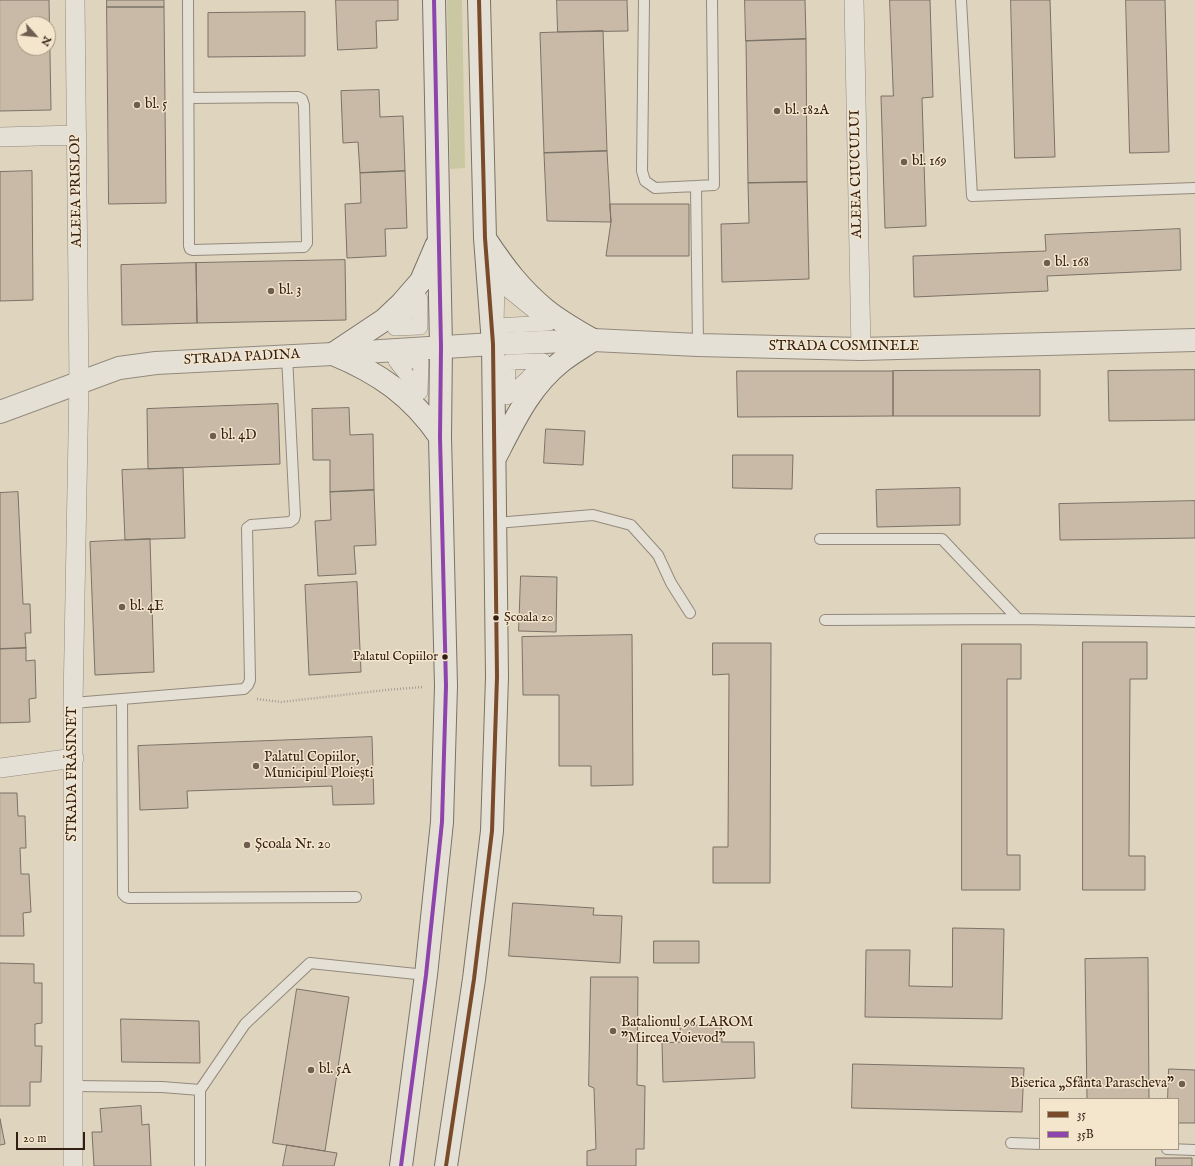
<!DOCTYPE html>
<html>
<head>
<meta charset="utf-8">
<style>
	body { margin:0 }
	#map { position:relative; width:1195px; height:1166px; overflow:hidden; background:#dfd4be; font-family:"IM FELL English",serif }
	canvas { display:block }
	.legend { position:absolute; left:1039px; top:1098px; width:140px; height:52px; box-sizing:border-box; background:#f3e6cc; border:1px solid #a69682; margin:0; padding:5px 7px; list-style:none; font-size:12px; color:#331e14 }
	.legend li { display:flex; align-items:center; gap:8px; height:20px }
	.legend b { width:20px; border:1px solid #a69682 }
	.north { position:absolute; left:16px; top:16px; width:40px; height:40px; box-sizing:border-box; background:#f3e6cc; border:1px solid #a69682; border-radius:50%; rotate:117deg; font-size:11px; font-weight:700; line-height:16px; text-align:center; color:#331e14 }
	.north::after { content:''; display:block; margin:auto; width:14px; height:18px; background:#6f5e50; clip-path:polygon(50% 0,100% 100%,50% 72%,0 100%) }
	.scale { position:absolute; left:16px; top:1132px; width:69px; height:18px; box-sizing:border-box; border:2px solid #331e14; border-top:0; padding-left:5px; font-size:12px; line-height:14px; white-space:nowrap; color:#331e14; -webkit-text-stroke:3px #f3e6cc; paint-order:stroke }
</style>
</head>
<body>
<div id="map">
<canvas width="1195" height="1166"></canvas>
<ul class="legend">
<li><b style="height:5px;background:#7a4b2a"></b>35</li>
<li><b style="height:5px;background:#8e44ad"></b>35B</li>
</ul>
<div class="north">N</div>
<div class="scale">20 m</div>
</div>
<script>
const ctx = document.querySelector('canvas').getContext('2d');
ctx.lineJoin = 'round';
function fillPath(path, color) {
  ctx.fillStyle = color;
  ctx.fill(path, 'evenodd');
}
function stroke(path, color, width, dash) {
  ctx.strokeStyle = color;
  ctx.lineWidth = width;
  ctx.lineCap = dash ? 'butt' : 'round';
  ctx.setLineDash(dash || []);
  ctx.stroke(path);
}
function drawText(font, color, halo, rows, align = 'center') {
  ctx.font = font + ' "IM FELL English",serif';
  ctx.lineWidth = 3;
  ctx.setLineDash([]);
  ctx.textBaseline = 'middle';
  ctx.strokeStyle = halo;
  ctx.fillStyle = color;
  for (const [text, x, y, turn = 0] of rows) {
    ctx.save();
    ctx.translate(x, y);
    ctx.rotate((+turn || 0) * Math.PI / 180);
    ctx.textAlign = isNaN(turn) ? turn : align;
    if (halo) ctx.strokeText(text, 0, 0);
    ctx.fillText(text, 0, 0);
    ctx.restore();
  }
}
const green = new Path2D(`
	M 447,0 L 462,0 L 465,168 L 450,169 Z`);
const building = new Path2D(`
	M 0,0 L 49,0 L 51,110 L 0,111 ZM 24,24 L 48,24 L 48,48 L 24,48 Z
	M 107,0 L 164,0 L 164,7 L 107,7 Z
	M 336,0 L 398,0 L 398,20 L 376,21 L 377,48 L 338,50 Z
	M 557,0 L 627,0 L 628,31 L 558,32 Z
	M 745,0 L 805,0 L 806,39 L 746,41 Z
	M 890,0 L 930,0 L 933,97 L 922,98 L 926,226 L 885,228 L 881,96 L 893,96 Z
	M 1011,0 L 1050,0 L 1055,157 L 1015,158 Z
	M 1126,0 L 1165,0 L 1169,152 L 1130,153 Z
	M 107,7 L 164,7 L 166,203 L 109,204 Z
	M 305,12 L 305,56 L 208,57 L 208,13 Z
	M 603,31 L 607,151 L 544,153 L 540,33 Z
	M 806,39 L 807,182 L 748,183 L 746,41 Z
	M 379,90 L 380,117 L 403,116 L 405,171 L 360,173 L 358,142 L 343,143 L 341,91 Z
	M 607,151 L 611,222 L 547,221 L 544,153 Z
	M 32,171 L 33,300 L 0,301 L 0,172 Z
	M 405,171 L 407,228 L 385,229 L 386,256 L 347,258 L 345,204 L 361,203 L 360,173 Z
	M 807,182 L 809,279 L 722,282 L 721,224 L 749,223 L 748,183 Z
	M 610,204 L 689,204 L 689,256 L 606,256 L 611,222 Z
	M 1180,229 L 1181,270 L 1047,276 L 1048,291 L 914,297 L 913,256 L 1046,251 L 1045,235 Z
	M 345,260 L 346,320 L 197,323 L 196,263 Z
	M 196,263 L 197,323 L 122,325 L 121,265 Z
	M 1040,370 L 1040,416 L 893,416 L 893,371 Z
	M 1195,370 L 1195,420 L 1109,421 L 1108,371 Z
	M 737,371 L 893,371 L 893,416 L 738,417 Z
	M 278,404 L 280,464 L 148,469 L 147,409 Z
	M 349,408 L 350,435 L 373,434 L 374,490 L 330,492 L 330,460 L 313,460 L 312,409 Z
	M 546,429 L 585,431 L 583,465 L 544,463 Z
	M 733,455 L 793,455 L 792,489 L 733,488 Z
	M 183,468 L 185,538 L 125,540 L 122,470 Z
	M 960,488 L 960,525 L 877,527 L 876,490 Z
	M 374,490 L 376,545 L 354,546 L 356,574 L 318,576 L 315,521 L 331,520 L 330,492 Z
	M 18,492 L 23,604 L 30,604 L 31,633 L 25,633 L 26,648 L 0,649 L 0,493 Z
	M 1195,501 L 1195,538 L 1060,540 L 1059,504 Z
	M 150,539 L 154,672 L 95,675 L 90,542 Z
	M 521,576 L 557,577 L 556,632 L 519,631 Z
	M 357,582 L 361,672 L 309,675 L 305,585 Z
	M 632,635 L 633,785 L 591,786 L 591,766 L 559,766 L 559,695 L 523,695 L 522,637 Z
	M 1083,642 L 1147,642 L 1147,679 L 1130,679 L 1129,856 L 1145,856 L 1145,890 L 1083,890 Z
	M 713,643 L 771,643 L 770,883 L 713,883 L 713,847 L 728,847 L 729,674 L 713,675 Z
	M 962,644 L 1021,644 L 1021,679 L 1007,679 L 1007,855 L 1020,855 L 1020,890 L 962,890 Z
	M 26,648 L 26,661 L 35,660 L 36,698 L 29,699 L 30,722 L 0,723 L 0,649 Z
	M 372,737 L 374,804 L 333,805 L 332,786 L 187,791 L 188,808 L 140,810 L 138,746 Z
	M 0,793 L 17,793 L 18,816 L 25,816 L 26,848 L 20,848 L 21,874 L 29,874 L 31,912 L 23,913 L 24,936 L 0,936 Z
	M 513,903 L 594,908 L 593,915 L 622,916 L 620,963 L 509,956 Z
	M 953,928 L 1004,929 L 1002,1019 L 865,1017 L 866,950 L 910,950 L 909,986 L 952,987 Z
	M 654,941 L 699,941 L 699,963 L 654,963 Z
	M 1148,958 L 1149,1099 L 1087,1099 L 1085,959 Z
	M 0,963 L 34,964 L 34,983 L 42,983 L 42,1023 L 35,1024 L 35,1046 L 42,1046 L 41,1082 L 30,1082 L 30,1106 L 0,1106 Z
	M 591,977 L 638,977 L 637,1085 L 645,1086 L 644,1149 L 636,1149 L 636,1166 L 587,1166 L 587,1151 L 596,1149 L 594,1088 L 589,1086 Z
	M 297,989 L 349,997 L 325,1151 L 273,1143 Z
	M 121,1019 L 199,1021 L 200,1063 L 122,1062 Z
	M 721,1025 L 722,1042 L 754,1042 L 755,1078 L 663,1082 L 662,1043 L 681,1042 L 680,1026 Z
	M 853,1064 L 1024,1068 L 1022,1112 L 852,1108 Z
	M 1169,1069 L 1195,1070 L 1195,1123 L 1178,1123 L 1178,1099 L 1168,1099 Z
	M 141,1106 L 142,1125 L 149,1124 L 151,1166 L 94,1166 L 92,1132 L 102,1132 L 100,1109 Z
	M 0,1119 L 5,1144 L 0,1145 Z
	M 287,1145 L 337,1153 L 334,1166 L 283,1166 Z
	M 1156,1158 L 1192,1158 L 1192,1166 L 1156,1166 Z`);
const path = new Path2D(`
	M 257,699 L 281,702 L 386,690 L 423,687`);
const service = new Path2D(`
	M 188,0 L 189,246 L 190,249 L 193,250 L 304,247 L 307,243 L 307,239 L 304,105 L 302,99 L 298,97 L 189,98
	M 644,0 L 642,171 L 645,181 L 655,188 L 696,186
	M 961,0 L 972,196 L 1195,188
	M 698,345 L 696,186 L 714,185 L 712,0
	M 496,523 L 593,515 L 631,525 L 658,555 L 671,583 L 690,613
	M 820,539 L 942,539 L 1018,619
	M 825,620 L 1018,619 L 1195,622
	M 122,699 L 123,894 L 126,897 L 129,898 L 356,897
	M 73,703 L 244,689 L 248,685 L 250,680 L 247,528 L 251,525 L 290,522 L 294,519 L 295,515 L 287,356
	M 73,1086 L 162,1087 L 200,1090 L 200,1166
	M 200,1090 L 245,1024 L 310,963 L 426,975
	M 1011,1143 L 1040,1144
	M 1167,1149 L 1195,1150`);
const pedestrian = new Path2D(`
	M 497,281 L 549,323 L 496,326 Z
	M 420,299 L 420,327 L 395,328 Z
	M 396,361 L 421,361 L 420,392 Z
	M 543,361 L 528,378 L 507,397 L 508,362 Z`);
const minor = new Path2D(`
	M 854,0 L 861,349
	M 0,137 L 77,135
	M 0,768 L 74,758
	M 73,1166 L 73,703 L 79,382 L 75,0`);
const tertiary = new Path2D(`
	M 0,412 L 119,368 L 156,363 L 333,354 L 493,344 L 593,340 L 698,345 L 861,349 L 1195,340`);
const secondary = new Path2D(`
	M 486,240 C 504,267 521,290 546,310 C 561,322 577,331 593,340 C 583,347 572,353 562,361 C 530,386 514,421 496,456
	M 333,354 L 384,320 L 401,304 L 421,281 L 436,246
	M 333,354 C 379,373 412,396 440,437
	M 401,1166 L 426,975 L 442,822 L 446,686 L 440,437 L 441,346 L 434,0
	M 446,1166 L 474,979 L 492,831 L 497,677 L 493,344 L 485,238 L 479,0`);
const bus1 = new Path2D(`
	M 446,1166 L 474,979 L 492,831 L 497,677 L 493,344 L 485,238 L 479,0`);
const bus2 = new Path2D(`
	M 401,1166 L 426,975 L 442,822 L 446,686 L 440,437 L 441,346 L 434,0`);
const markers = [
	[137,105,4,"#6f5e50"],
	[777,111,4,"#6f5e50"],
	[904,162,4,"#6f5e50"],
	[1047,263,4,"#6f5e50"],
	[271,291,4,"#6f5e50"],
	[213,436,4,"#6f5e50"],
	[122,607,4,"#6f5e50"],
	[496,618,3.5,"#331e14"],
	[445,657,3.5,"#331e14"],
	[256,766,4,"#6f5e50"],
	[247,845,4,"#6f5e50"],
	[613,1031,4,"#6f5e50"],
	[311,1070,4,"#6f5e50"],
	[1182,1084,4,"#6f5e50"]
];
const busNames = [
	["Școala 20",504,618],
	["Palatul Copiilor",438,657,"right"]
];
const poiNames = [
	["bl. 5",145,105],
	["bl. 182A",785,111],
	["bl. 169",912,162],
	["bl. 168",1055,263],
	["bl. 3",279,291],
	["bl. 4D",221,436],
	["bl. 4E",130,607],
	["Palatul Copiilor,",264,758],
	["Municipiul Ploiești",264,774],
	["Școala Nr. 20",255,845],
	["Batalionul 96 LAROM",621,1023],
	["\"Mircea Voievod\"",621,1039],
	["bl. 5A",319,1070],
	["Biserica „Sfânta Parascheva”",1174,1084,"right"]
];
const streetNames = [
	["ALEEA CIUCULUI",857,174,-91],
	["ALEEA PRISLOP",77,191,-91],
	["STRADA COSMINELE",844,347],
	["STRADA PADINA",242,358,-3],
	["STRADA FRĂSINET",73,774,-90]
];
fillPath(green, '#cac8a2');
fillPath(building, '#c8baa7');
stroke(building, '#7b7266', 1);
stroke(service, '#938a7d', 12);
stroke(pedestrian, '#938a7d', 16);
stroke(minor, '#938a7d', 20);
stroke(tertiary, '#938a7d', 24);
stroke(secondary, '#7b7266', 24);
stroke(path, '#a49e95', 2.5, [1, 2]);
stroke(service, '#e5e0d5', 10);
stroke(pedestrian, '#e5e0d5', 15);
stroke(minor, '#e5e0d5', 19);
stroke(tertiary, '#e5e0d5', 22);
stroke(secondary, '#e5e0d5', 22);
stroke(bus1, '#7a4b2a', 4);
stroke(bus2, '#8e44ad', 4);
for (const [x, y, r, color] of markers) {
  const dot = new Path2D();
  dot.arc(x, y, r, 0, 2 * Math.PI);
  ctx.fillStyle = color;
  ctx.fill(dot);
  stroke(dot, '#f3e6cc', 1.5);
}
drawText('13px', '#331e14', '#f3e6cc', busNames, 'left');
drawText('14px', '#331e14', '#f3e6cc', poiNames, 'left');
drawText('14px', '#331e14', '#f3e6cc', streetNames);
</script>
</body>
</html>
